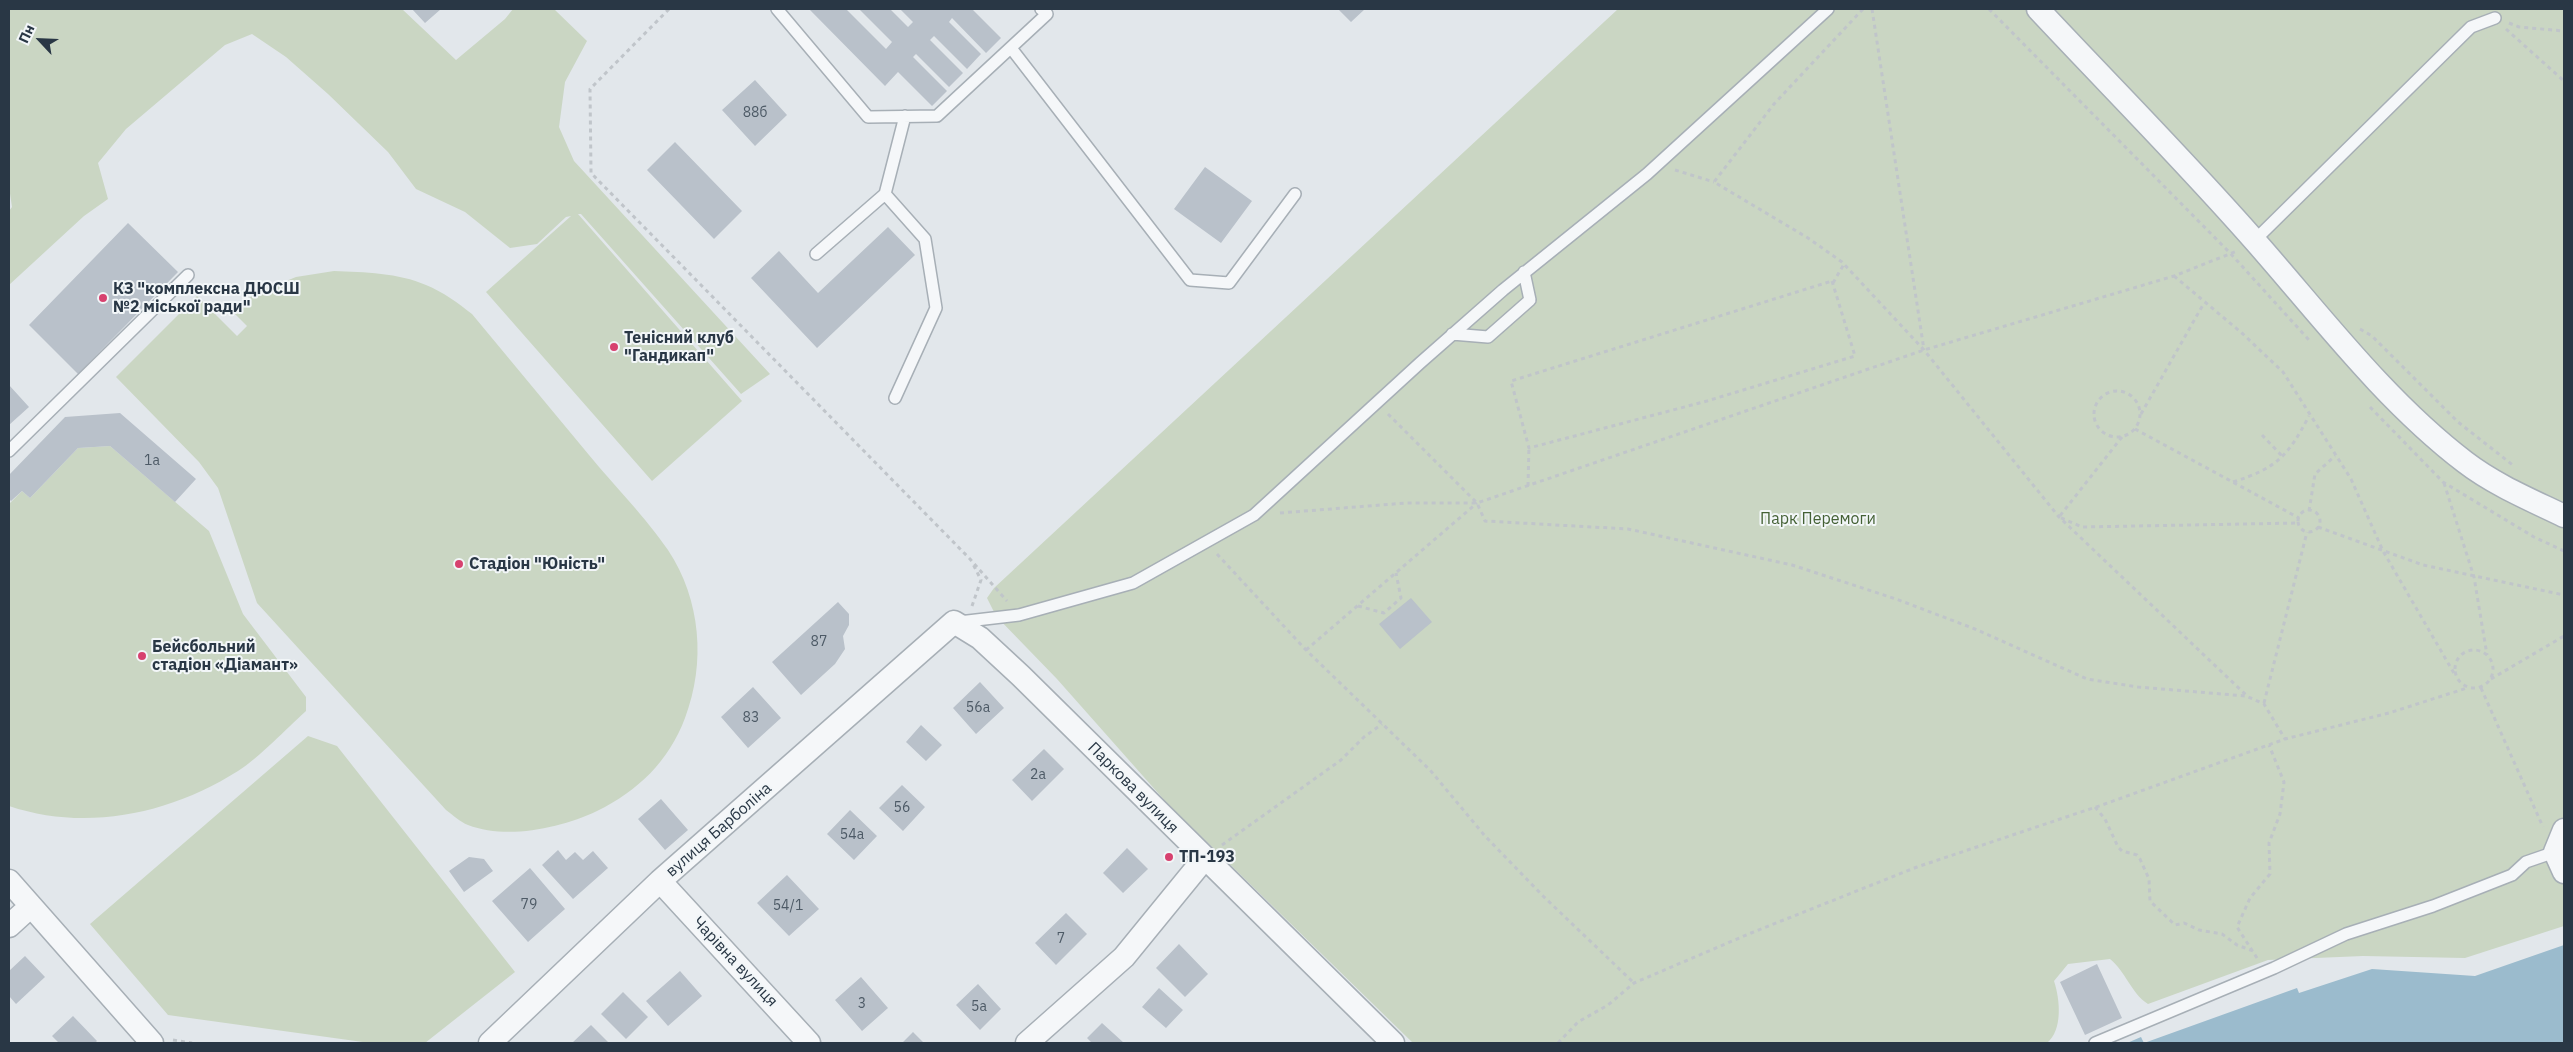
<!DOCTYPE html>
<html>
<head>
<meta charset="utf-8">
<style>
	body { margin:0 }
	#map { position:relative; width:2573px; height:1052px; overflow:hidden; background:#e2e7eb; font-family:"IBM Plex Sans",sans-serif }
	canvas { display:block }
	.frame { position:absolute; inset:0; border:10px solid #293745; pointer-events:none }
	.north { position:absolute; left:15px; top:15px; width:50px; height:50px; -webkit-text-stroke:4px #f2f6f8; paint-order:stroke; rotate:295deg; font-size:14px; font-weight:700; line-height:20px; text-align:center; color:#293745 }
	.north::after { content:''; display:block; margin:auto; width:18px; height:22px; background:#293745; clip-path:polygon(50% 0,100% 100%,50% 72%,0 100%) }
</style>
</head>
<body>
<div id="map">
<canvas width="2573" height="1052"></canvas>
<div class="frame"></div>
<div class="north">Пн</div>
</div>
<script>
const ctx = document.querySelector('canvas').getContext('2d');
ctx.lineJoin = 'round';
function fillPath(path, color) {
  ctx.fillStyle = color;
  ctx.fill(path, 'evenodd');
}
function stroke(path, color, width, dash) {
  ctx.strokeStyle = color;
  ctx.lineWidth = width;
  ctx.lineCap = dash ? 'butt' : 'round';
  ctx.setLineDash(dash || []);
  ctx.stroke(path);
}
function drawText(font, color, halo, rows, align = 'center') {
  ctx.font = font + ' "IBM Plex Sans",sans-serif';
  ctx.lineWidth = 4;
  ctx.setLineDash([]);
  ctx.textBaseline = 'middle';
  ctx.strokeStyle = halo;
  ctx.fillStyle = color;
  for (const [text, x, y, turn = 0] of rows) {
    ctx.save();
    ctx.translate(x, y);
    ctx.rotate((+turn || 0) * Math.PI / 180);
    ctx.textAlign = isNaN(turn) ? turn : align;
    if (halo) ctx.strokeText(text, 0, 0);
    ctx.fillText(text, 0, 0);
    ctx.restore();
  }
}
const green = new Path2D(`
	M 9,9 L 402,9 L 456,60 L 505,19 L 513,9 L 554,9 L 587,41 L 565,82 L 559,127 L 574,161 L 770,374 L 741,394 L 581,214 L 578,214 L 742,401 L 652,481 L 486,292 L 571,216 L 566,217 L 537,244 L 510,248 L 465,212 L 416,189 L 388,152 L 328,94 L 286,57 L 252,34 L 225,45 L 126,129 L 98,163 L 108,199 L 84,216 L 9,285 L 9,211 L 12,207 L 9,187 Z
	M 1618,9 L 2564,9 L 2564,926 L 2465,958 L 2363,956 L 2268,960 L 2148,1004 C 2131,993 2126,972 2110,959 L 2068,964 L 2054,981 C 2060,999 2063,1030 2047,1043 L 1413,1043 L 1166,802 L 1057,679 L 996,616 L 987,598 L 994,588 Z
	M 334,271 C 364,272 399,273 426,285 C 443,292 458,303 472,314 C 511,361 550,408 589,455 C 613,484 647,519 668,550 C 701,600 706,663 685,718 C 669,761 638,791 597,811 C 561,828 507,840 468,825 C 460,822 453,815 446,810 L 257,603 L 218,488 L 199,462 L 116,377 L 197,296 L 237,336 L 247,326 L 230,309 L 261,291 L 296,277 Z
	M 110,446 L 209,531 L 243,614 L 306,697 L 306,711 C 286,729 260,757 238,771 C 170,814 86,832 9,806 L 9,504 L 22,491 L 30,498 L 78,448 Z
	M 308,736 L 337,746 L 515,972 L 425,1043 L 370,1043 L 168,1015 L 90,924 Z`);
const water = new Path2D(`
	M 2564,945 L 2564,1043 L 2127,1043 L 2141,1037 L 2144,1043 L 2297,988 L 2299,993 L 2372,969 L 2475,976 Z`);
const building = new Path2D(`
	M 412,9 L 441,9 L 425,23 Z
	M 811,9 L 846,9 L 886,49 L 892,42 L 859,9 L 890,9 L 908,27 L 913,22 L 900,9 L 972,9 L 1001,38 L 986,53 L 952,18 L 949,22 L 981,54 L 967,69 L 934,36 L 930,40 L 963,73 L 949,87 L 916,54 L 913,57 L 947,91 L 932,106 L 898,72 L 885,86 L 810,10 Z
	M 1338,9 L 1365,9 L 1351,22 Z
	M 755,80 L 787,115 L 755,146 L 722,110 Z
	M 675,142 L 742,211 L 714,239 L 647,170 Z
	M 1205,167 L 1252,201 L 1221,243 L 1174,209 Z
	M 128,223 L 178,272 L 78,374 L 29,325 Z
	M 888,227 L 915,255 L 817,348 L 751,278 L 779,251 L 818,293 Z
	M 9,385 L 29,407 L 9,425 Z
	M 120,413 L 196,479 L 175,502 L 110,446 L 78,448 L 30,498 L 22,491 L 11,501 L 9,499 L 9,475 L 65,417 Z
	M 1411,598 L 1432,622 L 1400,649 L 1379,624 Z
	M 838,602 L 849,614 L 849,625 L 843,636 L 845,649 L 835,664 L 801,695 L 772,662 Z
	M 980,682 L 1004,708 L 976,734 L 953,708 Z
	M 753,687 L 781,718 L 748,748 L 721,717 Z
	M 921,725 L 942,745 L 926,761 L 906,742 Z
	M 1044,749 L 1064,769 L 1032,801 L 1012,780 Z
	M 902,785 L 925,807 L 903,831 L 879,808 Z
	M 661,799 L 688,830 L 665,850 L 638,819 Z
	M 850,810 L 877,836 L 854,860 L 827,834 Z
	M 1127,848 L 1148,869 L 1123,893 L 1103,873 Z
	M 558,850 L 566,860 L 575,852 L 583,860 L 593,851 L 608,868 L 573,899 L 542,865 Z
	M 1169,851 L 1174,856 L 1168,862 L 1163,857 Z
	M 469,857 L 484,859 L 493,871 L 464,892 L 449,871 Z
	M 530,868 L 565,909 L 528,942 L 492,901 Z
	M 787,875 L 819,909 L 789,936 L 757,903 Z
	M 1066,913 L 1087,934 L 1056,965 L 1035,943 Z
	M 1179,944 L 1208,974 L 1185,997 L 1156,968 Z
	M 25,956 L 45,977 L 16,1004 L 9,996 L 9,971 Z
	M 2097,964 L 2122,1018 L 2085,1035 L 2060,982 Z
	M 680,971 L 702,996 L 668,1026 L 646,1001 Z
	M 861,977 L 888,1008 L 862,1031 L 835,1000 Z
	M 978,984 L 1001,1009 L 980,1030 L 956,1005 Z
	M 1159,988 L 1183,1010 L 1166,1028 L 1142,1007 Z
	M 623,992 L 648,1017 L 626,1039 L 601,1014 Z
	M 73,1016 L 97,1041 L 95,1043 L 59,1043 L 52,1036 Z
	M 1102,1023 L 1124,1043 L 1092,1043 L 1087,1038 Z
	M 591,1025 L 609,1043 L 572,1043 Z
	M 913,1032 L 924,1043 L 902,1043 Z`);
const path = new Path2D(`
	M 669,9 L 590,89 L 591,173 L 970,559 L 1007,601
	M 1863,9 L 1774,104 L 1714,182 L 1808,238 L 1842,262 L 1924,350 L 2059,517 L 2246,695
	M 1872,9 L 1924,350
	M 1989,9 L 2231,254 L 2309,340
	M 2509,23 L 2519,27 L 2564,31
	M 2506,29 L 2564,81
	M 1675,170 L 1714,182
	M 2174,276 L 2243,334 L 2283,372 L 2351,479 L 2383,551 L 2455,675
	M 1832,281 L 1855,356 L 1707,401 L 1529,448 L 1511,381 Z
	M 1833,283 L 1844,264
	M 2360,329 L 2372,336 L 2458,422 L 2514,466
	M2094 414a23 23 0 1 1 46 0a23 23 0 1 1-46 0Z
	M 2370,407 L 2443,482 L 2534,537 L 2564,551
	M 1388,414 L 1477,503 L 1485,521 L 1628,529 L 1792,565 L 1896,599 L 1975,629 L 2087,679 L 2138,687 L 2246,696 L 2264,704 L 2285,739
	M 2141,414 L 2204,303
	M 2135,429 L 2299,518
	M 2262,435 L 2283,457
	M 2122,437 L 2059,517 L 2082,527 L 2298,523
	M 2233,482 C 2277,468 2288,456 2309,416
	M 2444,483 L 2474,577 L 2487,655
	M 1528,486 L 1529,446
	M2298 521a11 11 0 1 1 22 0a11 11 0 1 1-22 0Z
	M 2309,511 L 2315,474 L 2335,456
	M 1280,513 L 1406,503 L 1477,503 L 1924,350 L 2174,276 L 2237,251
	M 2318,527 L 2423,565 L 2564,595
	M 1217,554 L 1306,650 L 1430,770 L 1485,836 L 1543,896 L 1634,983
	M 972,606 L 981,580 L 973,564
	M 1358,606 L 1384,613 L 1401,598 L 1396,573
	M2455 669a19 19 0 1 1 38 0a19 19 0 1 1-38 0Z
	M 1306,650 L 1477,503
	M 2491,679 L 2564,636
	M 2481,688 L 2543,827
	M 2264,703 L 2307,532
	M 2095,807 L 2105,819 L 2118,847 L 2122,851 L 2137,855 L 2140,859 L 2149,879 L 2150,901 L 2175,925 L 2184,923 L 2199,930 L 2222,934 L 2237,945 L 2253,951
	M 1222,845 L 1341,760 L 1364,737 L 1382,724
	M 2257,958 L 2237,927 L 2250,898 L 2270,874 L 2269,843 L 2280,814 L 2284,782 L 2269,745
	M 173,1040 L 192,1043
	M 1558,1043 L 1578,1022 L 1608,1005 L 1634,983 L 1751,933 L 1917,867 L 2102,805 L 2285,739 L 2389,713 L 2467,688`);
const service = new Path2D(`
	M 777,9 L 868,117 L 937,116 L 1047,14 L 1041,9
	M 1011,48 L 1190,280 L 1229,283 L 1295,194
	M 885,194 L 925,239 L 936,308 L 895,398
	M 2255,240 L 2471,27 L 2495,18
	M 816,254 L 885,194 L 905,116
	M 1452,334 L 1488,337 L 1530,300 L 1524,272
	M 9,451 L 188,275
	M 959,622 L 1019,615 L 1133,583 L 1254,515 L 1420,363 L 1503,290 L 1647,174 L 1828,9
	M 2095,1043 L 2274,968 L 2346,934 L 2433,906 L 2512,875 L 2526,862 L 2555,852`);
const minor = new Path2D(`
	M 2038,9 C 2110,86 2185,161 2255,241 C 2321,316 2385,401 2465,462 C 2495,485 2531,500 2564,516
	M 2564,830 L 2555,852 L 2564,872
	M 9,881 L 152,1043
	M 660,881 L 809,1043
	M 9,926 L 31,906
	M 490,1043 L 660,881 L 954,622 L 980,638 L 1021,676 L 1393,1043
	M 1027,1043 L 1124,957 L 1204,859`);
const markers = [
	[103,298,5,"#d7416f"],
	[614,347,5,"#d7416f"],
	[459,564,5,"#d7416f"],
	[142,656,5,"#d7416f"],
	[1169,857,5,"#d7416f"]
];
const numberNames = [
	["88б",755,113],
	["1а",152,461],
	["87",819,642],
	["56а",978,708],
	["83",751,718],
	["2а",1038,775],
	["56",902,808],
	["54а",852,835],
	["79",529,905],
	["54/1",788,906],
	["7",1061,939],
	["3",862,1004],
	["5а",979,1007]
];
const poiNames = [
	["КЗ \"комплексна ДЮСШ",113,289],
	["№2 міської ради\"",113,307],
	["Тенісний клуб",624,338],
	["\"Гандикап\"",624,356],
	["Стадіон \"Юність\"",469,564],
	["Бейсбольний",152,647],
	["стадіон «Діамант»",152,665],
	["ТП-193",1179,857]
];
const parkNames = [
	["Парк Перемоги",1818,519]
];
const streetNames = [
	["Паркова вулиця",1133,788,45],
	["вулиця Барболіна",719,830,-41],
	["Чарівна вулиця",735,962,47]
];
fillPath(green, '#cad6c3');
fillPath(water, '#9bbbcd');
fillPath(building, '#b9c1ca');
stroke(service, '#a7afb6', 14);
stroke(minor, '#a7afb6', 25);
stroke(path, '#c0c5ca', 3, [4, 4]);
stroke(service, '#f5f7f9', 11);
stroke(minor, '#f5f7f9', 22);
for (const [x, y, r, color] of markers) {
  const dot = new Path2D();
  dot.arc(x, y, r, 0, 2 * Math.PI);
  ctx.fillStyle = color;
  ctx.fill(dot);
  stroke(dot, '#f2f6f8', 2);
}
drawText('14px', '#4d5a66', null, numberNames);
drawText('bold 16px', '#293745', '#f2f6f8', poiNames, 'left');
drawText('16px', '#446135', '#f2f6f8', parkNames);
drawText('16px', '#293745', '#f2f6f8', streetNames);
</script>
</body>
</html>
